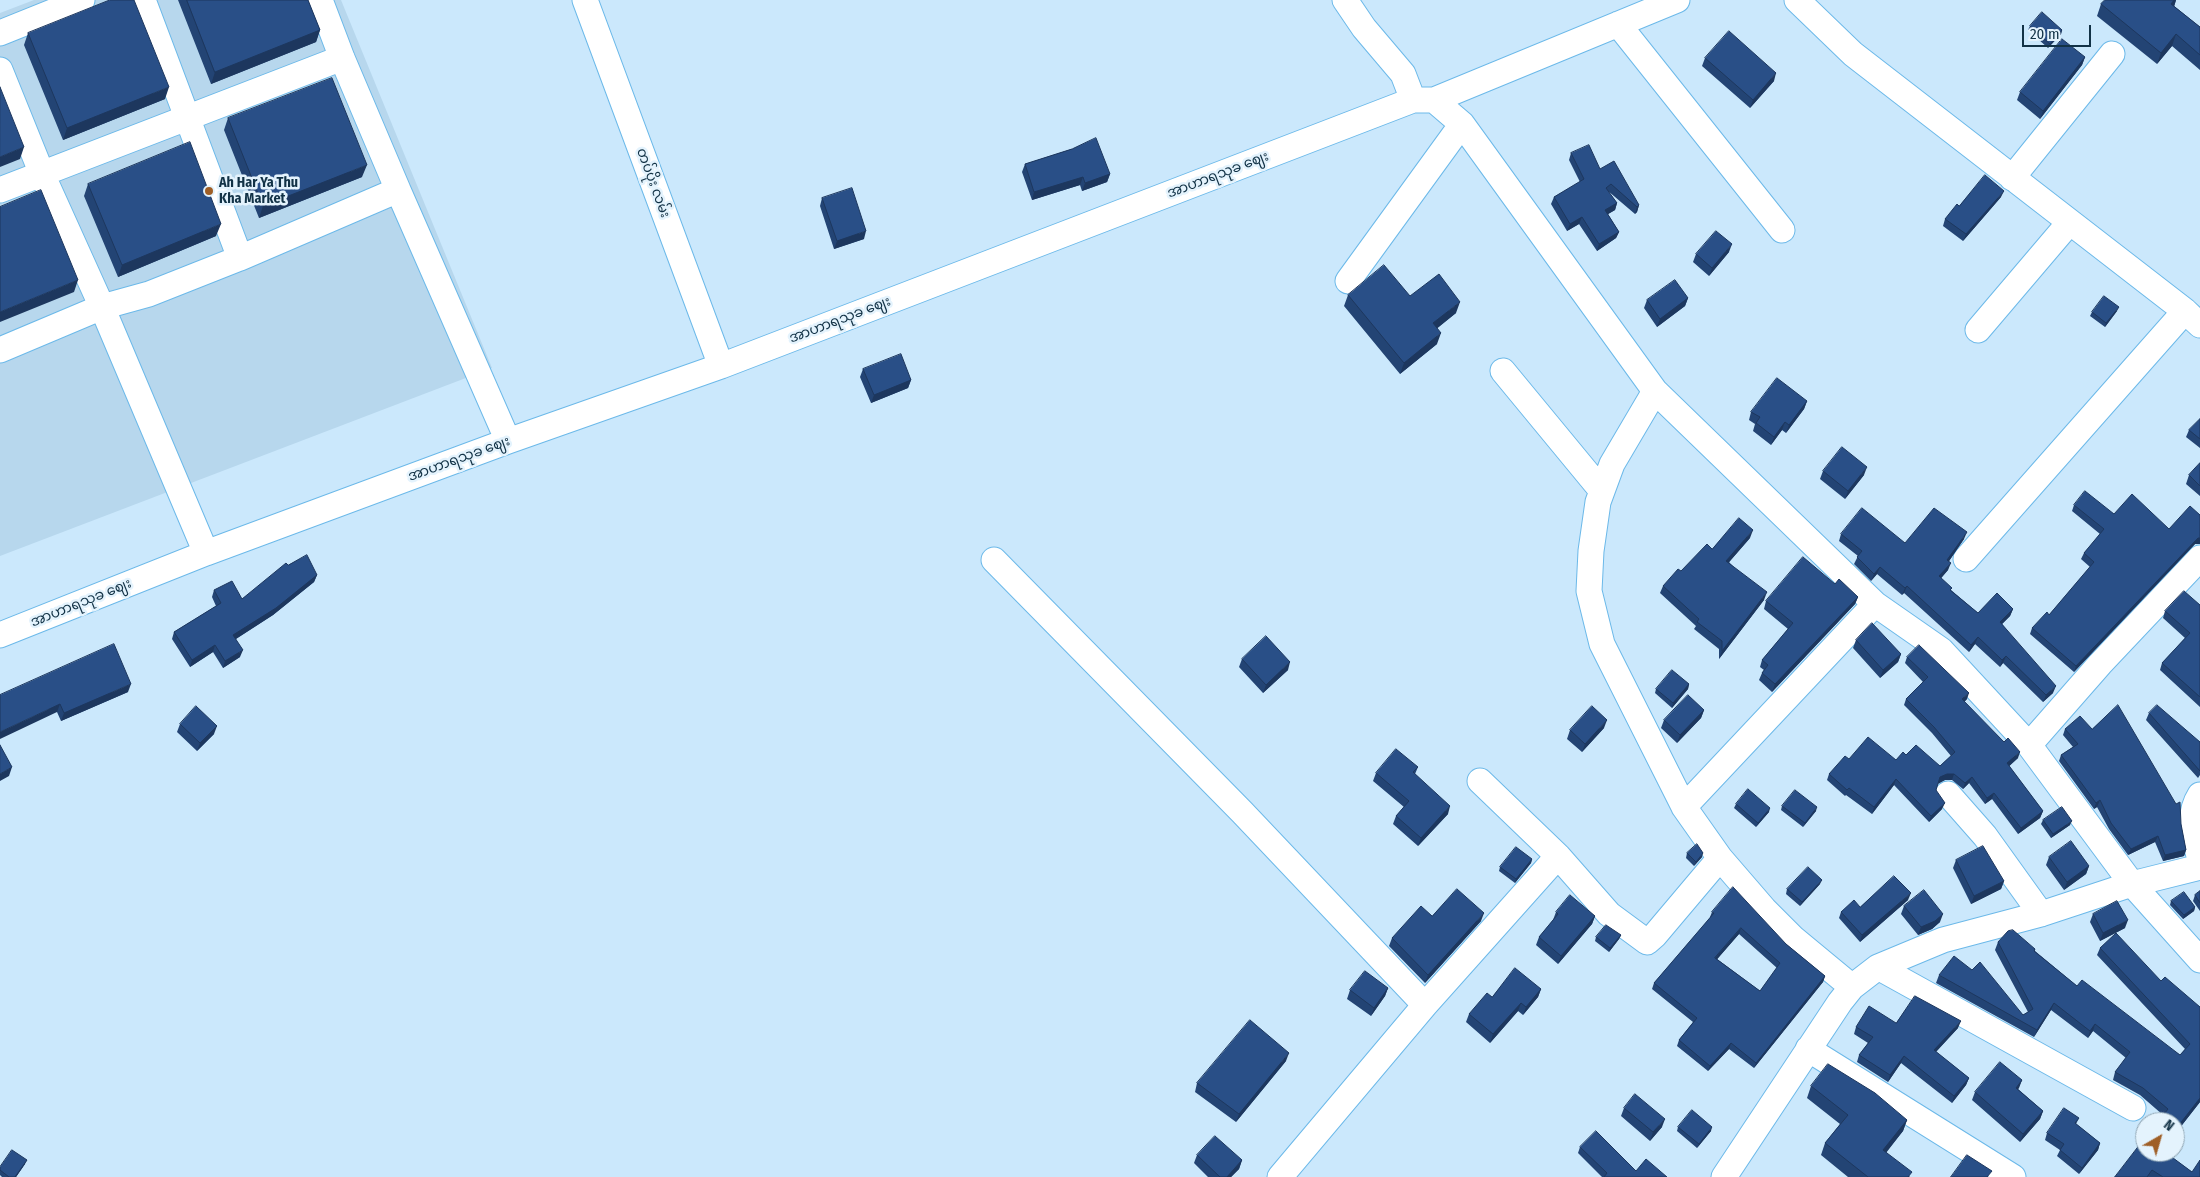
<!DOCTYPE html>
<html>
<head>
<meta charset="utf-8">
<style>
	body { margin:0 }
	#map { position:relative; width:2200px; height:1177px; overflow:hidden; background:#cbe8fc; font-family:"Fira Sans Condensed",sans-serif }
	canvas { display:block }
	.north { position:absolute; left:2135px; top:1112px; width:50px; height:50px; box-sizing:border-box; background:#e4f3fd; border:1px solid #90a6b4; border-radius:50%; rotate:38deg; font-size:14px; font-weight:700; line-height:20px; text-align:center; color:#123246 }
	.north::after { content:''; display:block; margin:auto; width:18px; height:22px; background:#9f5f27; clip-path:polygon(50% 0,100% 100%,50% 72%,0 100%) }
	.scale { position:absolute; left:2022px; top:25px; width:69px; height:22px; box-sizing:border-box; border:2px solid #123246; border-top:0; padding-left:6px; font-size:15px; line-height:18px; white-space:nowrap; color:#123246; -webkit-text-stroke:4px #e4f3fd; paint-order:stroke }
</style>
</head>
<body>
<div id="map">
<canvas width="2200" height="1177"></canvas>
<div class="north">N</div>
<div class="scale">20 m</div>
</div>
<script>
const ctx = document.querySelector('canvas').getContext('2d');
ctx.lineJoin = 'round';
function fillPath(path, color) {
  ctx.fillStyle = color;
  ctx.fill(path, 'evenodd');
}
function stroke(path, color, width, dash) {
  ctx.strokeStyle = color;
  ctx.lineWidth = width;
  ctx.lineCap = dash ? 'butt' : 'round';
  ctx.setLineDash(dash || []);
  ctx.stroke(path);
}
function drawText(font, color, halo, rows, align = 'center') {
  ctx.font = font + ' "Fira Sans Condensed","Noto Sans Myanmar",sans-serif';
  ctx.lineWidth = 5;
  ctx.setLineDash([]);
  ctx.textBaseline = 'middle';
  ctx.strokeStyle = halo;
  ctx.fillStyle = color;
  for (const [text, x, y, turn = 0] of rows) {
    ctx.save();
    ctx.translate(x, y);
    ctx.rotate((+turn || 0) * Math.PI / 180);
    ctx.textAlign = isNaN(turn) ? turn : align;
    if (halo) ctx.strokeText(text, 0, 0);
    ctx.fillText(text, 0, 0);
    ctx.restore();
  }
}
const built = new Path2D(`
	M 34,0 L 341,0 L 492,368 L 0,556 L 0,13 Z`);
const minor = new Path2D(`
	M 143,0 L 240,258
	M 320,0 L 342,58 L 398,190
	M 585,0 L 721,366
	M 1345,0 L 1364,28 L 1403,74 L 1413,100
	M 1797,0 L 1853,54 L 2185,311 L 2200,325
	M 1618,24 L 1782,230
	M 0,33 L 82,0
	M 0,70 L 42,174 L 102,307 L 206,553
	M 1434,100 L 1462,124 L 1655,391 L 1875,604 L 1941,650 L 2029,745 L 2132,884 L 2200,960
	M 2012,178 L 2112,54
	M 0,190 L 342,58
	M 1348,281 L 1462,124
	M 1978,330 L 2069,223
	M 0,350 L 102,307 L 149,294 L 240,258 L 398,190 L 508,441
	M 1503,371 L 1602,491
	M 1655,391 L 1612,464 L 1598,502 L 1591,551 L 1589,591 L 1602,644 L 1684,807 L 1720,858 L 1764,909 L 1794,939 L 1852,987
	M 1966,559 L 2185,311
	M 994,560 L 1242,812 L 1425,1005
	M 0,635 L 206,553 L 508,441 L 721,366 L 1413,100 L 1434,100 L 1677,0
	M 2029,745 L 2100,664 L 2200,558
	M 1480,781 L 1558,856 L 1609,914 L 1647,942 L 1655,935 L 1720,858
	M 1948,794 L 1985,836 L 2041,914
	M 2200,795 C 2186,817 2195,838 2200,860
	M 1684,807 L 1875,604
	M 1878,967 L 2133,1108
	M 1808,1049 L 2013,1177
	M 1280,1177 L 1425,1005 L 1558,856
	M 1724,1177 L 1840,1002 L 1852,987 L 1878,967 L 1943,940 L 2041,914 L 2132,884 L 2200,867`);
const wall = new Path2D(`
	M 178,0 L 308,0 L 320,30 L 316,42 L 211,84 Z
	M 2105,0 L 2176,0 L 2174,6 L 2200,27 L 2200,70 L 2172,46 L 2157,64 L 2097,16 L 2101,4 Z
	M 2030,26 L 2062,30 L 2061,34 L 2048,48 L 2028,30 Z
	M 28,33 L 165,99 L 63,140 L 24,45 Z
	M 2085,57 L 2082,65 L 2040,119 L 2017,100 L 2020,92 Z
	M 1705,58 L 1774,81 L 1750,108 L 1702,66 Z
	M 228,118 L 362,177 L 259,218 L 224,130 Z
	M 1072,149 L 1110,174 L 1107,182 L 1082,191 L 1080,185 L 1032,200 L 1022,172 L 1025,164 Z
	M 1571,153 L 1600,169 L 1639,205 L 1637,212 L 1635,214 L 1608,191 L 1617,203 L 1615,210 L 1608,214 L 1619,232 L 1616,238 L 1597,251 L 1579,224 L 1567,231 L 1551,204 L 1554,197 L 1580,182 L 1569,160 Z
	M 88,184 L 216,236 L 118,277 L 84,196 Z
	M 2001,197 L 1963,241 L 1943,226 L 1945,219 L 1959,206 Z
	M 822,198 L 864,239 L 834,249 L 820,206 Z
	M 1729,252 L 1709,276 L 1693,262 L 1696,254 Z
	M 1348,295 L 1410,296 L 1456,313 L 1437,328 L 1437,344 L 1400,374 L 1344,306 Z
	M 1688,298 L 1685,306 L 1657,327 L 1644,308 L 1647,300 Z
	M 2117,311 L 2105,327 L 2090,316 L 2092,312 Z
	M 863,369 L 911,380 L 908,388 L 871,403 L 860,377 Z
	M 1807,401 L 1804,409 L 1786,433 L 1782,430 L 1771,445 L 1753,431 L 1755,424 L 1749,420 L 1751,412 Z
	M 2200,419 L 2200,448 L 2186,437 L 2189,430 Z
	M 2200,463 L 2200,496 L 2186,484 L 2189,475 Z
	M 1823,471 L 1864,475 L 1845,499 L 1820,479 Z
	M 2074,505 L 2114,514 L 2169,529 L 2200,515 L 2200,544 L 2195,544 L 2074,672 L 2030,634 L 2032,628 L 2049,615 L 2090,567 L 2081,559 L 2084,553 L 2100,534 L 2072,511 Z
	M 1841,534 L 1905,543 L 1964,539 L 1949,561 L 1948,570 L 1941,578 L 1951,590 L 1978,613 L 2013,609 L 2010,616 L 2002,624 L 2053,693 L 2043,702 L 2003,663 L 2000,667 L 1975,644 L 1969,652 L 1904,593 L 1902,595 L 1877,574 L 1871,581 L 1854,564 L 1858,556 L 1839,541 Z
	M 1750,538 L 1729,562 L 1764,600 L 1719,659 L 1719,649 L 1694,629 L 1696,626 L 1660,593 L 1663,586 L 1681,571 L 1712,549 Z
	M 288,565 L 317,575 L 314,582 L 273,615 L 236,639 L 240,657 L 223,668 L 213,652 L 190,667 L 172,639 L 174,632 L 216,606 L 212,597 L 214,590 L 242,599 Z
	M 1835,584 L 1858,597 L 1855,604 L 1772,692 L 1759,680 L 1762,673 L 1764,670 L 1760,667 L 1762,660 L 1788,629 L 1764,609 L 1766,601 Z
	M 2200,605 L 2200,707 L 2160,670 L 2162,663 L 2185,638 L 2163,618 L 2165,611 Z
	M 1856,640 L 1901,654 L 1898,662 L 1880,678 L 1853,648 Z
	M 1907,657 L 1967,699 L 1964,702 L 2018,758 L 2009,766 L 2043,811 L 2040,818 L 2018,834 L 1992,799 L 1985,804 L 1969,783 L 1963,789 L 1952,780 L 1945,780 L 1938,783 L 1936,790 L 1942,809 L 1929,822 L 1894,785 L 1872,814 L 1846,795 L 1845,796 L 1827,780 L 1829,774 L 1849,759 L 1896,760 L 1906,755 L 1940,766 L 1951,756 L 1932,733 L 1904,705 L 1906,699 L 1923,682 L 1905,663 Z
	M 1242,659 L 1288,670 L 1263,693 L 1239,667 Z
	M 1689,684 L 1688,689 L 1672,708 L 1655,693 L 1656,689 Z
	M 128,692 L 61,721 L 57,712 L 0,695 Z
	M 1704,710 L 1701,718 L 1677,743 L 1661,728 L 1664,720 Z
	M 2149,713 L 2200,742 L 2200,775 L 2198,778 L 2146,720 Z
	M 180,724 L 214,734 L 197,751 L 177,732 Z
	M 1604,728 L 1582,752 L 1567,739 L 1570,730 Z
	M 2065,729 L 2092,729 L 2181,824 L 2186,850 L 2184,856 L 2163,861 L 2155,842 L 2128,855 L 2109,829 L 2097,807 L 2094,809 L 2059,761 L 2061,755 L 2073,747 L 2063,735 Z
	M 1418,767 L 1415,774 L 1448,814 L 1418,846 L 1393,824 L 1396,816 L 1404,807 L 1373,781 L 1376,773 Z
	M 1736,804 L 1769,812 L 1756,827 L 1734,808 Z
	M 1782,806 L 1816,811 L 1803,827 L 1781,810 Z
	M 2043,820 L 2070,825 L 2051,838 L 2041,824 Z
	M 1687,853 L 1702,857 L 1694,866 L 1686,858 Z
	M 2049,857 L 2089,866 L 2086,874 L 2064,890 L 2046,865 Z
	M 1532,859 L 1531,863 L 1515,883 L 1499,871 L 1500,867 Z
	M 1956,860 L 2004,881 L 2001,889 L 1971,904 L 1953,868 Z
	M 1820,884 L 1800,906 L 1786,894 L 1787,889 Z
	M 2200,891 L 2200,911 L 2193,901 L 2195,895 Z
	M 1908,900 L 1860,942 L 1839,918 L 1841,912 L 1860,907 Z
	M 2171,901 L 2195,907 L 2194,911 L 2183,919 L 2170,905 Z
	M 1904,906 L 1940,922 L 1932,929 L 1918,935 L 1901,914 Z
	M 1556,912 L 1595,916 L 1592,924 L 1558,964 L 1536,945 L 1539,937 L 1553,920 Z
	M 1712,912 L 1786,944 L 1825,976 L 1823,982 L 1754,1068 L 1729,1049 L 1708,1071 L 1677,1046 L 1679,1040 L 1693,1022 L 1652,989 L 1654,983 L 1710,918 L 1710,917 ZM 1739,934 L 1777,968 L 1760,991 L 1717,959 Z
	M 2093,914 L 2125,928 L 2100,941 L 2090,922 Z
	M 1432,916 L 1481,921 L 1425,983 L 1389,946 L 1392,938 Z
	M 1621,935 L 1619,939 L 1609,952 L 1595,941 L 1596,937 Z
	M 1998,942 L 2035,949 L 2035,951 L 2077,986 L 2180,1055 L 2185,1049 L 2097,955 L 2100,948 L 2161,981 L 2200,1007 L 2200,1102 L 2175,1134 L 2175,1122 L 2163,1115 L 2140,1095 L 2113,1080 L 2115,1072 L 2126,1058 L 2093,1031 L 2088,1038 L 2051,1010 L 2034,1037 L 1936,983 L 1939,975 L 2023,1015 L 2028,1012 L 1995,950 Z
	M 1388,988 L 1385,996 L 1371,1016 L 1347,999 L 1350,990 Z
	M 1541,989 L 1538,997 L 1523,1015 L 1518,1011 L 1490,1043 L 1466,1022 L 1469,1014 L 1492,997 Z
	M 1896,1023 L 1958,1028 L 1936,1052 L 1969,1078 L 1966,1085 L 1952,1103 L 1901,1063 L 1888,1082 L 1857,1062 L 1859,1055 L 1868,1043 L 1854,1034 L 1856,1027 Z
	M 1286,1061 L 1236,1122 L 1195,1092 L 1197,1083 Z
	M 2022,1080 L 2018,1089 L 2043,1111 L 2040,1119 L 2020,1142 L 1972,1100 L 1975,1092 Z
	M 1811,1086 L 1907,1120 L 1903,1131 L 1886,1152 L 1910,1177 L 1848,1177 L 1821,1155 L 1825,1143 L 1840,1124 L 1807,1098 Z
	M 1624,1108 L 1662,1127 L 1650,1141 L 1621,1116 Z
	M 2079,1118 L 2076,1124 L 2100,1143 L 2098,1150 L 2079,1174 L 2057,1156 L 2060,1150 L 2045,1140 L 2047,1133 Z
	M 1678,1127 L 1711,1131 L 1697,1148 L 1677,1131 Z
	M 2145,1138 L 2192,1172 L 2200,1177 L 2115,1177 Z
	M 1580,1147 L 1636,1171 L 1667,1177 L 1602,1177 L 1578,1153 Z
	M 1197,1155 L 1242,1160 L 1239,1169 L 1231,1177 L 1208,1177 L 1194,1163 Z
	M 25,1164 L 16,1177 L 2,1177 L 0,1175 L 0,1167 Z`);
const shadedWall = new Path2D(`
	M 2174,0 L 2176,0 L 2174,7 L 2171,4 Z
	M 320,30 L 316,42 L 211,84 L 215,72 Z
	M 2062,30 L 2061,34 L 2048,48 L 2050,44 Z
	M 2176,34 L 2172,46 L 2157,64 L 2161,53 Z
	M 2085,57 L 2082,65 L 2040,119 L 2043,111 Z
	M 1776,73 L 1774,81 L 1750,108 L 1753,100 Z
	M 169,87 L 165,99 L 63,140 L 67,128 Z
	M 24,147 L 20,159 L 0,167 L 0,157 Z
	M 367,165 L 362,177 L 259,218 L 263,206 Z
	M 1110,174 L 1107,182 L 1082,191 L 1085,183 Z
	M 1083,177 L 1080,185 L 1032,200 L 1034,192 Z
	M 2004,191 L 2001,197 L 1963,241 L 1966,234 Z
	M 1617,203 L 1615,210 L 1603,217 L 1605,210 Z
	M 1639,205 L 1637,212 L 1635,214 L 1637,207 Z
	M 1582,217 L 1579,224 L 1567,231 L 1570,224 Z
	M 221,224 L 216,236 L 118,277 L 122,265 Z
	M 866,231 L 864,239 L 834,249 L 837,241 Z
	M 1619,232 L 1616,238 L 1597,251 L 1599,244 Z
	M 1732,244 L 1729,252 L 1709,276 L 1712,268 Z
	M 78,280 L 74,292 L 0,322 L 0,312 Z
	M 1688,298 L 1685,306 L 1657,327 L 1660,319 Z
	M 1460,302 L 1456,313 L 1429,335 L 1433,323 Z
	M 2119,307 L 2117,311 L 2105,327 L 2106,323 Z
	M 1441,333 L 1437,344 L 1400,374 L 1404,363 Z
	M 911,380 L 908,388 L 871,403 L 874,395 Z
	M 1807,401 L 1804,409 L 1786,433 L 1789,425 Z
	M 1785,422 L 1782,430 L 1771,445 L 1774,437 Z
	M 1867,467 L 1864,475 L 1845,499 L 1848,491 Z
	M 1753,530 L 1750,538 L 1724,568 L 1726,561 Z
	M 1967,532 L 1964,539 L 1945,567 L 1947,560 Z
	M 2198,538 L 2200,538 L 2200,544 L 2195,544 L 2074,672 L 2076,666 Z
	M 1951,563 L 1948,570 L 1937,583 L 1939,576 Z
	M 1880,567 L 1877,574 L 1871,581 L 1874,574 Z
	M 317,575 L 314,582 L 273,615 L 231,642 L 233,635 Z
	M 1907,586 L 1904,593 L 1902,595 L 1905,588 Z
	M 1767,592 L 1764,600 L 1719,659 L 1722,651 Z
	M 1858,597 L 1855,604 L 1772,692 L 1775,684 Z
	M 2013,609 L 2010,616 L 1997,629 L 2000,622 Z
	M 1978,637 L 1975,644 L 1969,652 L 1971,645 Z
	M 215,645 L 213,652 L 190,667 L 192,660 Z
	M 243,650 L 240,657 L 223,668 L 225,661 Z
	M 1901,654 L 1898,662 L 1880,678 L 1883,670 Z
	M 2006,656 L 2003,663 L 2000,667 L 2002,660 Z
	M 1290,662 L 1288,670 L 1263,693 L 1266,685 Z
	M 131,684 L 128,692 L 61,721 L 64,713 Z
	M 1689,684 L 1688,689 L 1672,708 L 1673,703 Z
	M 2056,686 L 2053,693 L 2043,702 L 2046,695 Z
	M 1969,693 L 1967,699 L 1960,706 L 1962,699 Z
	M 60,704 L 57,712 L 0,739 L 0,732 Z
	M 1704,710 L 1701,718 L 1677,743 L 1680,735 Z
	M 1607,720 L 1604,728 L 1582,752 L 1585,744 Z
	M 217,726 L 214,734 L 197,751 L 200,743 Z
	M 2020,752 L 2018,758 L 2005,770 L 2007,763 Z
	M 12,767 L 9,776 L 0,781 L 0,774 Z
	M 1947,774 L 1954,774 L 1952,780 L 1945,780 L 1938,784 L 1940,777 Z
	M 1972,777 L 1969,783 L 1963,789 L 1965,783 Z
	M 1896,779 L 1894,785 L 1872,814 L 1874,807 Z
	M 1994,793 L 1992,799 L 1985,804 L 1987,798 Z
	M 2100,800 L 2097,807 L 2094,809 L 2096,803 Z
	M 1945,803 L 1942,809 L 1929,822 L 1931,816 Z
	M 1450,806 L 1448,814 L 1418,846 L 1421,838 Z
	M 1817,807 L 1816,811 L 1803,827 L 1805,823 Z
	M 1770,808 L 1769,812 L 1756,827 L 1758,823 Z
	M 2043,811 L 2040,818 L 2018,834 L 2021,828 Z
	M 2072,821 L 2070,825 L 2051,838 L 2053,834 Z
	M 2158,836 L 2155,842 L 2128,855 L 2131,849 Z
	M 2186,850 L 2184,856 L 2163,861 L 2165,855 Z
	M 1703,853 L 1702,857 L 1694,866 L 1696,862 Z
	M 1532,859 L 1531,863 L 1515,883 L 1516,879 Z
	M 2089,866 L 2086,874 L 2064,890 L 2067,882 Z
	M 1822,880 L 1820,884 L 1800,906 L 1802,902 Z
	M 2004,881 L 2001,889 L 1971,904 L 1974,896 Z
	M 1911,893 L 1908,900 L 1860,942 L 1862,935 Z
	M 2195,907 L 2194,911 L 2183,919 L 2184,915 Z
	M 1484,913 L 1481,921 L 1425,983 L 1428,975 Z
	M 1943,914 L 1940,922 L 1932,929 L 1918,935 L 1921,927 Z
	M 1595,916 L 1592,924 L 1558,964 L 1561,956 Z
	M 2128,920 L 2125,928 L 2100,941 L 2103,933 Z
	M 1741,928 L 1739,934 L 1713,964 L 1715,958 Z
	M 1621,935 L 1619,939 L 1609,952 L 1610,948 Z
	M 1825,976 L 1823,982 L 1754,1068 L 1756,1063 Z
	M 1388,988 L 1385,996 L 1371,1016 L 1374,1008 Z
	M 1541,989 L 1538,997 L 1523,1015 L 1526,1007 Z
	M 1521,1003 L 1518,1011 L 1490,1043 L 1493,1034 Z
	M 2054,1003 L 2051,1010 L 2034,1037 L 2037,1030 Z
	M 1961,1021 L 1958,1028 L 1931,1057 L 1934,1050 Z
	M 2095,1024 L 2093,1031 L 2088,1038 L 2090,1031 Z
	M 1731,1043 L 1729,1049 L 1708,1071 L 1710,1066 Z
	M 1289,1053 L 1286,1061 L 1236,1122 L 1239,1114 Z
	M 1904,1056 L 1901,1063 L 1888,1082 L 1890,1075 Z
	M 1969,1078 L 1966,1085 L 1952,1103 L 1954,1096 Z
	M 2022,1080 L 2019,1088 L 2013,1095 L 2016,1088 Z
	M 2200,1098 L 2200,1102 L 2175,1134 L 2175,1130 Z
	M 2043,1111 L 2040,1119 L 2020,1142 L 2023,1134 Z
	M 1665,1119 L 1662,1127 L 1650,1141 L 1653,1132 Z
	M 1907,1120 L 1903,1131 L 1879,1162 L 1883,1150 Z
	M 1712,1127 L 1711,1131 L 1697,1148 L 1699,1144 Z
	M 2100,1143 L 2098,1150 L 2079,1174 L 2082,1168 Z
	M 27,1160 L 25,1164 L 16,1177 L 15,1177 Z
	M 1242,1160 L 1239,1169 L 1231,1177 L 1227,1177 Z`);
const building = new Path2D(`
	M 110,0 L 134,0 L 169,87 L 67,128 L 28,33 Z
	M 187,0 L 308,0 L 320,30 L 215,72 Z
	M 2105,0 L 2174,0 L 2171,4 L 2200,27 L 2200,55 L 2176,34 L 2161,53 L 2101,4 Z
	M 2042,12 L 2062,30 L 2050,44 L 2030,26 Z
	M 1729,31 L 1776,73 L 1753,100 L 1705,58 Z
	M 2062,39 L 2085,57 L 2043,111 L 2020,92 Z
	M 332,78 L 367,165 L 263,206 L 228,118 Z
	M 0,87 L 24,147 L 0,157 Z
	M 1096,138 L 1110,174 L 1085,183 L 1083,177 L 1034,192 L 1025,164 L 1072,149 Z
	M 190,142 L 221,224 L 122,265 L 88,184 Z
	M 1589,145 L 1600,169 L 1614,161 L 1639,205 L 1637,207 L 1611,184 L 1606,188 L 1617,203 L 1605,210 L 1619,232 L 1599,244 L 1582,217 L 1570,224 L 1554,197 L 1584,179 L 1571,153 Z
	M 1985,175 L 2004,191 L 1966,234 L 1945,219 L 1957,204 L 1959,206 Z
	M 852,188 L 866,231 L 837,241 L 822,198 Z
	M 41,190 L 78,280 L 0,312 L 0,207 Z
	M 1716,231 L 1732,244 L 1712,268 L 1696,254 Z
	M 1384,265 L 1410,296 L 1439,274 L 1460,302 L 1433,323 L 1441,333 L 1404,363 L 1348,295 Z
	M 1675,280 L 1688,298 L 1660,319 L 1647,300 Z
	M 2104,296 L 2119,307 L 2106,323 L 2092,312 Z
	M 901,354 L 911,380 L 874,395 L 863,369 Z
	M 1777,378 L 1807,401 L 1789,425 L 1785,422 L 1774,437 L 1756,423 L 1760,417 L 1751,412 Z
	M 2200,419 L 2200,439 L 2189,430 Z
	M 1842,447 L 1867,467 L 1848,491 L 1823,471 Z
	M 2200,463 L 2200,486 L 2189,475 Z
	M 2085,491 L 2114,514 L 2132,494 L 2169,529 L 2190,506 L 2200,515 L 2200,538 L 2198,538 L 2076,666 L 2032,628 L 2047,612 L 2049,615 L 2094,562 L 2084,553 L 2104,529 L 2074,505 Z
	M 1862,508 L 1905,543 L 1934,508 L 1967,532 L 1947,560 L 1951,563 L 1939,576 L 1952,588 L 1950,590 L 1978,613 L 1997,593 L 2013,609 L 2000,622 L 2056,686 L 2046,695 L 2006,656 L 2002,660 L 1978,637 L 1971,645 L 1907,586 L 1905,588 L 1880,567 L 1874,574 L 1857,557 L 1862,551 L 1841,534 Z
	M 1739,518 L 1753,530 L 1726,561 L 1767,592 L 1722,651 L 1722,641 L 1697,622 L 1699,619 L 1663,586 L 1678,569 L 1681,571 L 1707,544 L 1712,549 Z
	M 307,555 L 317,575 L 276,608 L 233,635 L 243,650 L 225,661 L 215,645 L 192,660 L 174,632 L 221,603 L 214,590 L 232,581 L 242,599 L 286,563 L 288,565 Z
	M 1803,557 L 1835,584 L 1839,579 L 1858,597 L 1775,684 L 1762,673 L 1768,665 L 1762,660 L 1793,623 L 1766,601 Z
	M 2184,591 L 2200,605 L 2200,697 L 2162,663 L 2190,633 L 2165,611 Z
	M 1872,623 L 1901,654 L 1883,670 L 1856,640 Z
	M 1266,636 L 1290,662 L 1266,685 L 1242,659 Z
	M 114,644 L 131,684 L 64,713 L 60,704 L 0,732 L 0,695 Z
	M 1919,645 L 1969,693 L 1962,699 L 2004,742 L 2008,738 L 2020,752 L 2007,763 L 2043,811 L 2021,828 L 1994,793 L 1987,798 L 1972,777 L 1965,783 L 1954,774 L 1947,774 L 1940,777 L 1936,790 L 1945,803 L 1931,816 L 1896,779 L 1874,807 L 1849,788 L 1847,790 L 1829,774 L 1845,756 L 1849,759 L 1868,737 L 1896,760 L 1903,752 L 1906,755 L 1916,745 L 1940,766 L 1955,752 L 1934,727 L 1906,699 L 1928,677 L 1907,657 Z
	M 1672,670 L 1689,684 L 1673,703 L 1656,689 Z
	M 1688,695 L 1704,710 L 1680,735 L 1664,720 Z
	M 2118,705 L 2176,804 L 2180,802 L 2181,824 L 2186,850 L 2165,855 L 2158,836 L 2131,849 L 2111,823 L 2100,800 L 2096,803 L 2061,755 L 2078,744 L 2065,729 L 2080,716 L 2092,729 Z
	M 2157,705 L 2200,742 L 2200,771 L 2149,713 Z
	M 196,706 L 217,726 L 200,743 L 180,724 Z
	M 1592,706 L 1607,720 L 1585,744 L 1570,730 Z
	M 0,745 L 12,767 L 0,774 Z
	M 1396,749 L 1418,767 L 1413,772 L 1450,806 L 1421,838 L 1396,816 L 1409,801 L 1376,773 Z
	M 1748,789 L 1770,808 L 1758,823 L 1736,804 Z
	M 1795,790 L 1817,807 L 1805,823 L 1782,806 Z
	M 2062,807 L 2072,821 L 2053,834 L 2043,820 Z
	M 2071,841 L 2089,866 L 2067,882 L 2049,857 Z
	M 1697,844 L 1703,853 L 1696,862 L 1687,853 Z
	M 1983,846 L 2004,881 L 1974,896 L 1956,860 Z
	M 1516,847 L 1532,859 L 1516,879 L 1500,867 Z
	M 1808,867 L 1822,880 L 1802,902 L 1787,889 Z
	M 1894,876 L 1911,893 L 1862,935 L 1841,912 L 1854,900 L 1860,907 Z
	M 1733,887 L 1786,944 L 1825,976 L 1756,1063 L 1731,1043 L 1710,1066 L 1679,1040 L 1697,1018 L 1654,983 L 1714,913 L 1712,912 ZM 1741,928 L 1780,963 L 1760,991 L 1715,958 Z
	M 1457,889 L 1484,913 L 1428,975 L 1392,938 L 1421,906 L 1432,916 Z
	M 1924,890 L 1943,914 L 1935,921 L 1921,927 L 1904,906 Z
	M 2200,891 L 2200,903 L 2195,895 Z
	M 2184,892 L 2195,907 L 2184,915 L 2171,901 Z
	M 1570,895 L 1595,916 L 1561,956 L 1539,937 L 1558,914 L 1556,912 Z
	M 2117,901 L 2128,920 L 2103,933 L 2093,914 Z
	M 1606,925 L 1621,935 L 1610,948 L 1596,937 Z
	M 2013,930 L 2035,949 L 2034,951 L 2077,986 L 2082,980 L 2180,1055 L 2190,1044 L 2100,948 L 2116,933 L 2161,981 L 2165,977 L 2200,1007 L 2200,1098 L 2175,1130 L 2175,1122 L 2158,1122 L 2168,1109 L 2143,1088 L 2115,1072 L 2130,1052 L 2095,1024 L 2090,1031 L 2054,1003 L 2037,1030 L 1939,975 L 1954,956 L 1972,970 L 1980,962 L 2023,1015 L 2033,1009 L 1998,942 L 2008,931 Z
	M 1515,968 L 1541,989 L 1526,1007 L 1521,1003 L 1493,1034 L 1469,1014 L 1487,993 L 1492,997 Z
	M 1365,971 L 1388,988 L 1374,1008 L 1350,990 Z
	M 1915,996 L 1961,1021 L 1934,1050 L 1969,1078 L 1954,1096 L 1904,1056 L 1890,1075 L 1859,1055 L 1873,1037 L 1856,1027 L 1869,1006 L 1896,1023 Z
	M 1250,1020 L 1289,1053 L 1239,1114 L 1197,1083 Z
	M 2000,1062 L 2022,1080 L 2016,1088 L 2043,1111 L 2023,1134 L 1975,1092 Z
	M 1828,1064 L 1875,1093 L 1907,1120 L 1883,1150 L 1912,1172 L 1908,1177 L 1868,1177 L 1825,1143 L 1848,1115 L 1811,1086 Z
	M 1635,1094 L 1665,1119 L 1653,1132 L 1624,1108 Z
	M 2064,1108 L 2079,1118 L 2075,1123 L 2100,1143 L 2082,1168 L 2060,1150 L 2064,1144 L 2047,1133 Z
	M 1692,1110 L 1712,1127 L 1699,1144 L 1678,1127 Z
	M 1596,1131 L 1636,1171 L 1646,1159 L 1667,1177 L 1604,1177 L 1607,1173 L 1580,1147 Z
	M 1215,1136 L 1242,1160 L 1227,1177 L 1220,1177 L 1197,1155 Z
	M 2145,1138 L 2145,1152 L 2165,1152 L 2192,1172 L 2200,1160 L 2200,1177 L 2163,1177 L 2152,1170 L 2147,1177 L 2115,1177 Z
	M 12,1150 L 27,1160 L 15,1177 L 9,1177 L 0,1170 L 0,1167 Z
	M 1967,1155 L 1992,1171 L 1987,1177 L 1951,1177 Z`);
const markers = [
	[209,191,5,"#9f5f27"]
];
const streetNames = [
	["အာဟာရသုခ ဈေး",1218,175,-21],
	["တပ်ပိုး လမ်း",653,183,70],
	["အာဟာရသုခ ဈေး",840,320,-21],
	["အာဟာရသုခ ဈေး",459,459,-20],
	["အာဟာရသုခ ဈေး",81,603,-22]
];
const poiNames = [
	["Ah Har Ya Thu",219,183],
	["Kha Market",219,199]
];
fillPath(built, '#b7d7ed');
stroke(minor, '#6cb9e9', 27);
stroke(minor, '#fff', 25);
fillPath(wall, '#234474');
fillPath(shadedWall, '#1d375e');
fillPath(building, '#294f87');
stroke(building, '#1d375e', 1);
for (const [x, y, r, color] of markers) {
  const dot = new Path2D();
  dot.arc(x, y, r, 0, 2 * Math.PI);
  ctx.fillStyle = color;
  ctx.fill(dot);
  stroke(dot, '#e4f3fd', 2);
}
drawText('14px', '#123246', '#e4f3fd', streetNames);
drawText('bold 14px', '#123246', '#e4f3fd', poiNames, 'left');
</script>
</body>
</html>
